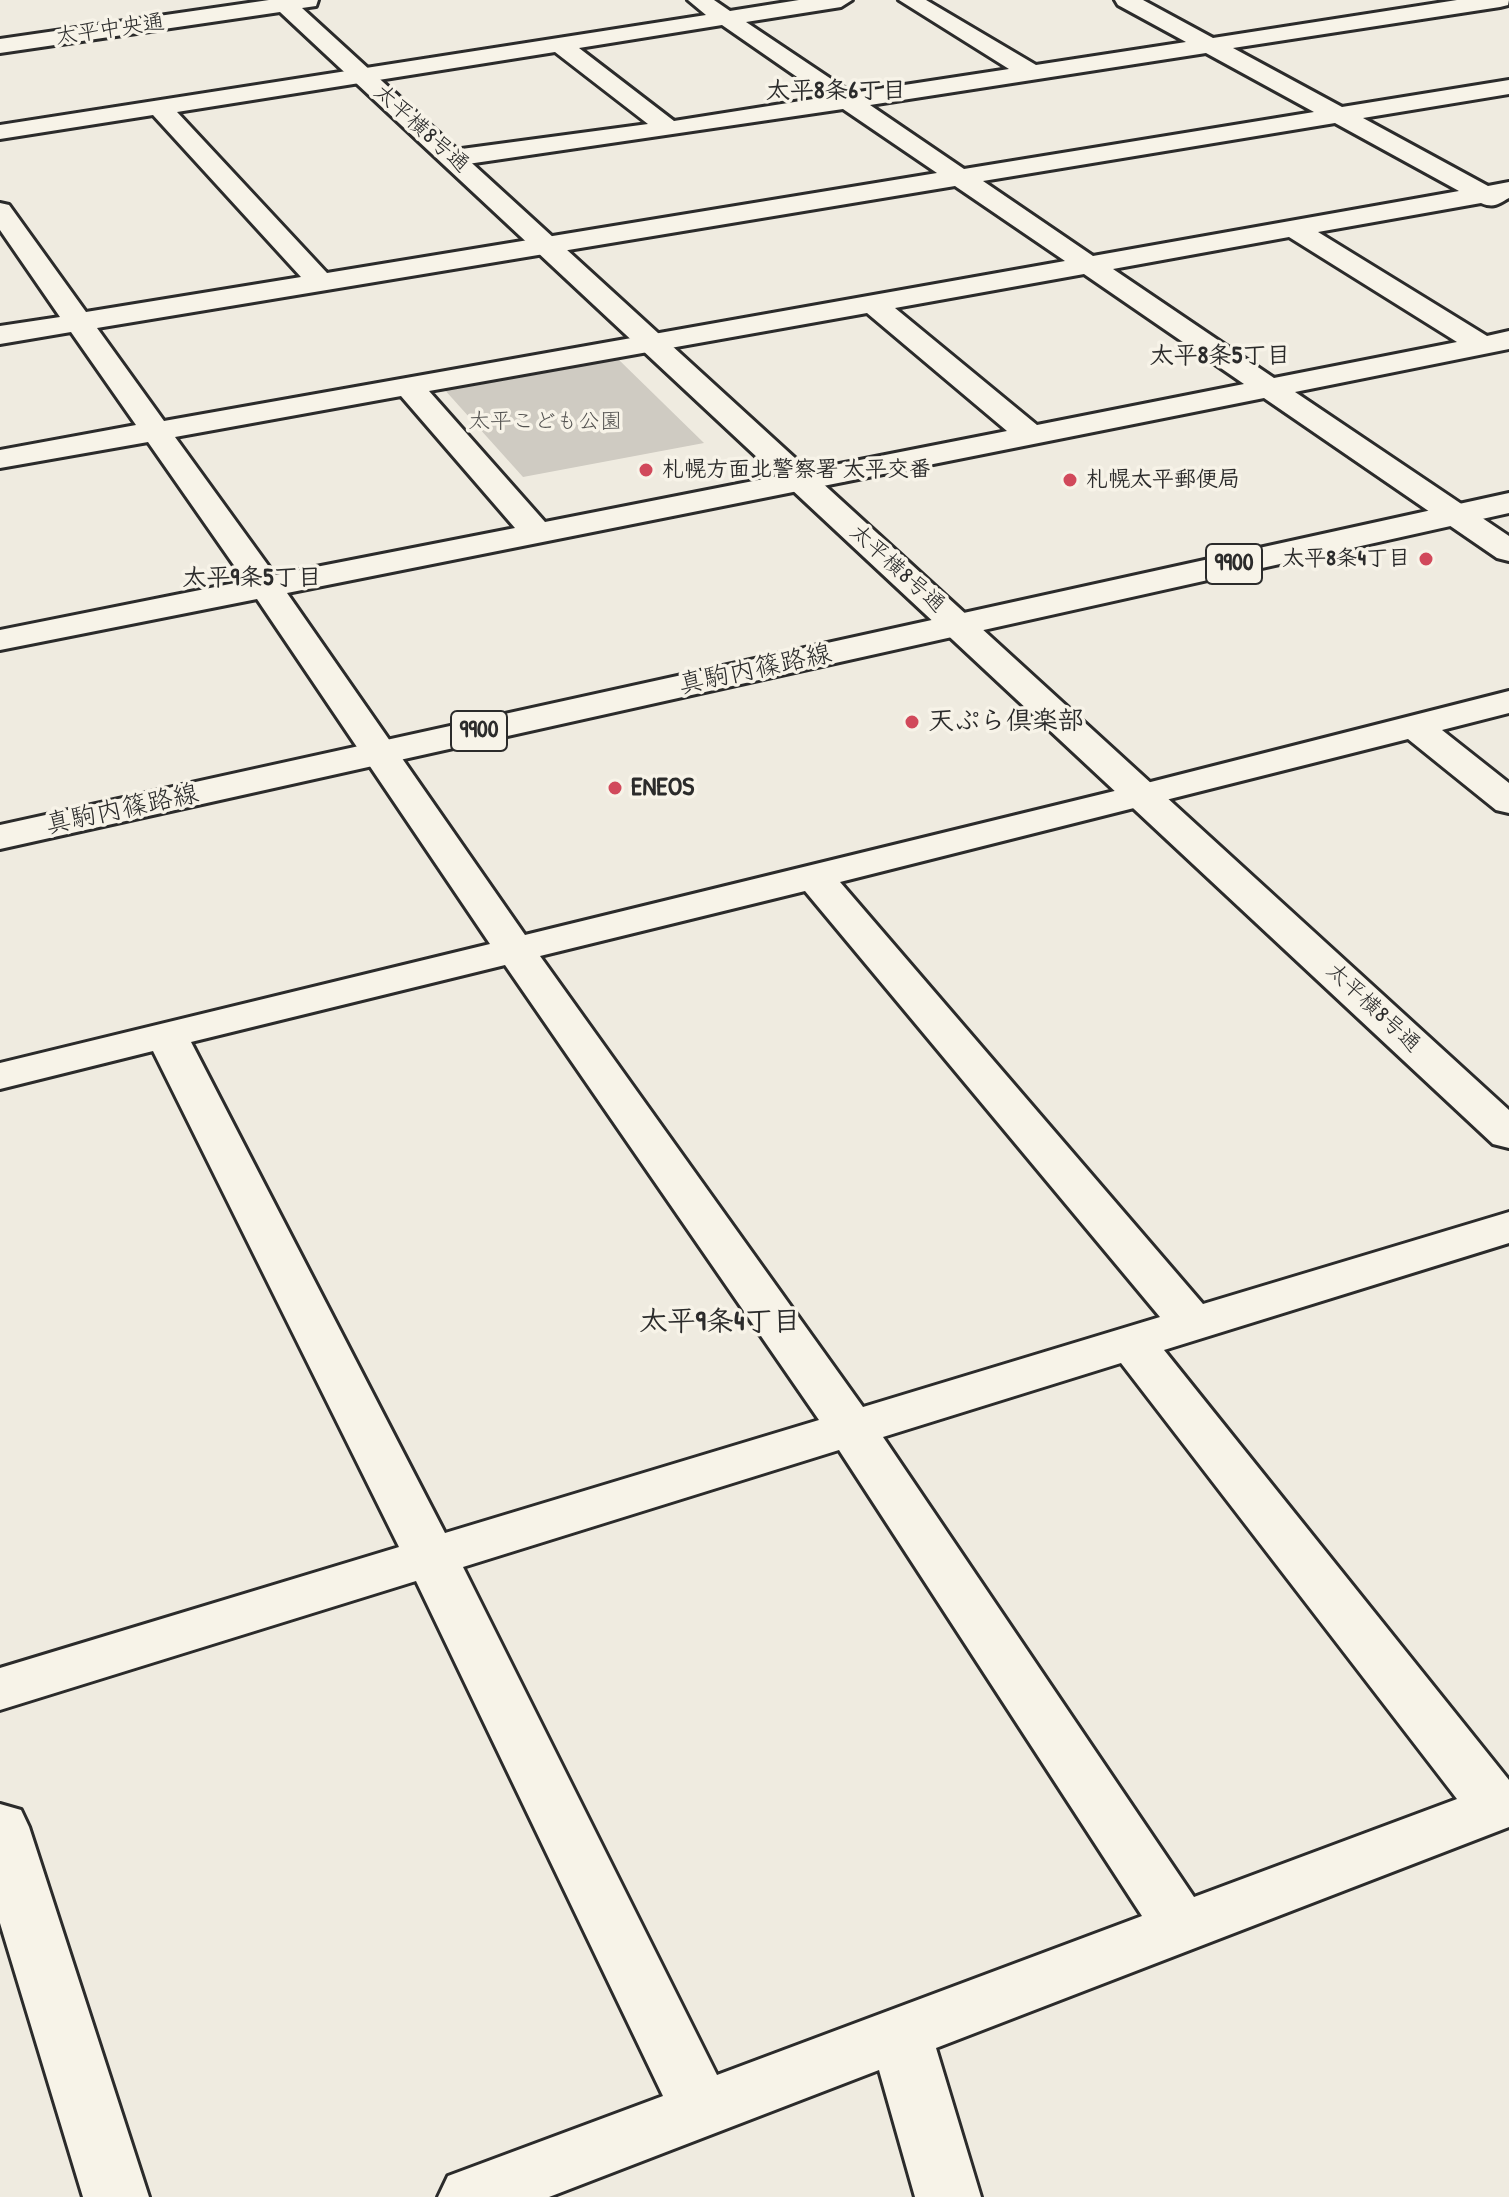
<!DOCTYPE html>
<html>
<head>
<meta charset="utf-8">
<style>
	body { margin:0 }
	canvas { display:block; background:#efebe0 }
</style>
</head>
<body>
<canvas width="1509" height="2197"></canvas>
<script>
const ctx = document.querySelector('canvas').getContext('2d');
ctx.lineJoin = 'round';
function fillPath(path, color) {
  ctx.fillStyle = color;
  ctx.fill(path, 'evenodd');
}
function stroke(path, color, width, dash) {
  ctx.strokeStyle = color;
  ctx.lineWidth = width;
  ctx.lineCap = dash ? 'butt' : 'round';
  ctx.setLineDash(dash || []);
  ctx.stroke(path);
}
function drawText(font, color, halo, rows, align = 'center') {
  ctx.font = font + ' "Patrick Hand","Klee One",sans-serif';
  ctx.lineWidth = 7;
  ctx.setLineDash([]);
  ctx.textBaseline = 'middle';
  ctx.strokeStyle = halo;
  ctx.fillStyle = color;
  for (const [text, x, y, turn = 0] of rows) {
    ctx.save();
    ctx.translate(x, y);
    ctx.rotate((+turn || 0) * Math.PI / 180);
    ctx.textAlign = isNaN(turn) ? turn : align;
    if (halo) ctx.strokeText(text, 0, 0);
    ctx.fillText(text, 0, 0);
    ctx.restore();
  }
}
const green = new Path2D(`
	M 617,358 L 704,443 L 523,477 L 443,388 Z`);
const street = new Path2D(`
	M 688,0 L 714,0 L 730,11 L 799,0 L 852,0 L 841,7 L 746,22 L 852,93 L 1009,69 L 899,0 L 926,0 L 1036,65 L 1186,42 L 1118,5 L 1115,0 L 1143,0 L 1213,38 L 1457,0 L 1509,0 L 1508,5 L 1500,7 L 1233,48 L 1342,107 L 1509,80 L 1509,94 L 1363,118 L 1488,186 L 1509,182 L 1509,198 C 1499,203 1495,209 1481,203 L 1318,232 L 1487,336 L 1509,331 L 1509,349 L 1295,392 L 1509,536 L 1509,561 L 1497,558 L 1264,398 L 287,593 L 525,935 L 1135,786 L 1509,691 L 1509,713 L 1442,730 L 1509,783 L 1509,813 L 1496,810 L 1408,739 L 840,882 L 1203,1304 L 1509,1212 L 1509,1243 L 1164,1350 L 1509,1780 L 1509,1827 L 936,2048 L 981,2197 L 915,2197 L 879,2070 L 549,2197 L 438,2197 L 448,2176 L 663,2096 L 416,1581 L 0,1710 L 0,1668 L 399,1547 L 153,1051 L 0,1089 L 0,1063 L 490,944 L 257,599 L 0,650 L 0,630 L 245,581 L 148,442 L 0,468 L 0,450 L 136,425 L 71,332 L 0,344 L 0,326 L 60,317 L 0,230 L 0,203 L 9,205 L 86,312 L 301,277 L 153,115 L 0,139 L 0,125 L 706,15 ZM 722,25 L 826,97 L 674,121 L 579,48 ZM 555,52 L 648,124 L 454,150 L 445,153 L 441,158 L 445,163 L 454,166 L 843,109 L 937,173 L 327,273 L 177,112 ZM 1206,53 L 1314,112 L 964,169 L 870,105 ZM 1335,123 L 1459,191 L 1093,256 L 983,181 ZM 955,186 L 1065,261 L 164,421 L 97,328 ZM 1289,237 L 1457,342 L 1274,378 L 1113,269 ZM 1084,274 L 1244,384 L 1037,425 L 895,308 ZM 867,313 L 1007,431 L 545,522 L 429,391 ZM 401,396 L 515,528 L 275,575 L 175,437 ZM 805,891 L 1160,1317 L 863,1407 L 540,956 ZM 505,965 L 819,1420 L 445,1533 L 191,1042 ZM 1121,1363 L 1457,1799 L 1194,1897 L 883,1437 ZM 839,1450 L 1142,1916 L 717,2075 L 463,1567 Z
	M 0,1804 L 21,1810 L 29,1827 L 149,2197 L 83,2197 L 0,1923 Z`);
const secondary = new Path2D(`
	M 269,0 L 318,0 L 316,6 L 302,8 L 1509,1110 L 1509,1148 L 1493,1144 L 280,12 L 0,53 L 0,39 Z`);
const primary = new Path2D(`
	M 1509,493 L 1509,513 L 0,849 L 0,825 Z`);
const markers = [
	[646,470,8,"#d1495b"],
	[1070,480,8,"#d1495b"],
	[1426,559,8,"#d1495b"],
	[912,722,8,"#d1495b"],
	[615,788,8,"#d1495b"]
];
const farStreetnames = [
	["太平中央通",110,30,-8],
	["太平横8号通",421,129,42],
	["太平横8号通",897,569,42],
	["太平横8号通",1373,1008,43]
];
const farParknames = [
	["太平こども公園",545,422]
];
const farPoinames = [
	["札幌方面北警察署 太平交番",662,470],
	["札幌太平郵便局",1086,480],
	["太平8条4丁目",1410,559,"right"]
];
const farNeighbourhoodnames = [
	["太平8条6丁目",836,92],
	["太平8条5丁目",1220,357],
	["太平9条5丁目",252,579]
];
const shields = [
	[1234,564,56],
	[479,731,56]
];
const shieldNames = [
	["9900",1234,564],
	["9900",479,731]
];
const streetNames = [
	["真駒内篠路線",755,670,-12],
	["真駒内篠路線",122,810,-12]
];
const poiNames = [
	["天ぷら倶楽部",928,722],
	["ENEOS",631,788]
];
const neighbourhoodNames = [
	["太平9条4丁目",720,1323]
];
fillPath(green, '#cfcbc2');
stroke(street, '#2b2b2b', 6);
stroke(secondary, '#2b2b2b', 6);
stroke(primary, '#2b2b2b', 6);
fillPath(street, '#f7f3e8');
fillPath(secondary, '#f7f3e8');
fillPath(primary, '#f7f3e8');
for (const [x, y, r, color] of markers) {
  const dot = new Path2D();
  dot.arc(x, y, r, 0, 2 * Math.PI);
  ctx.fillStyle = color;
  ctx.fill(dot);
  stroke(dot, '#f7f3e8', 3);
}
drawText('22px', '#2b2b2b', '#f7f3e8', farStreetnames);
drawText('22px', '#545351', '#f7f3e8', farParknames);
drawText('bold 22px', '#2b2b2b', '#f7f3e8', farPoinames, 'left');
drawText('bold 24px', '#2b2b2b', '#f7f3e8', farNeighbourhoodnames);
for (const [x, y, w] of shields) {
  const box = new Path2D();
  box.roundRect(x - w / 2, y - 20, w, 40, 6);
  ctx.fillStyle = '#f7f3e8';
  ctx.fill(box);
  stroke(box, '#2b2b2b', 2);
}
drawText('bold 24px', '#2b2b2b', null, shieldNames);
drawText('26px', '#2b2b2b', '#f7f3e8', streetNames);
drawText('bold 26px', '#2b2b2b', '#f7f3e8', poiNames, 'left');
drawText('bold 28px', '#2b2b2b', '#f7f3e8', neighbourhoodNames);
</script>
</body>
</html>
